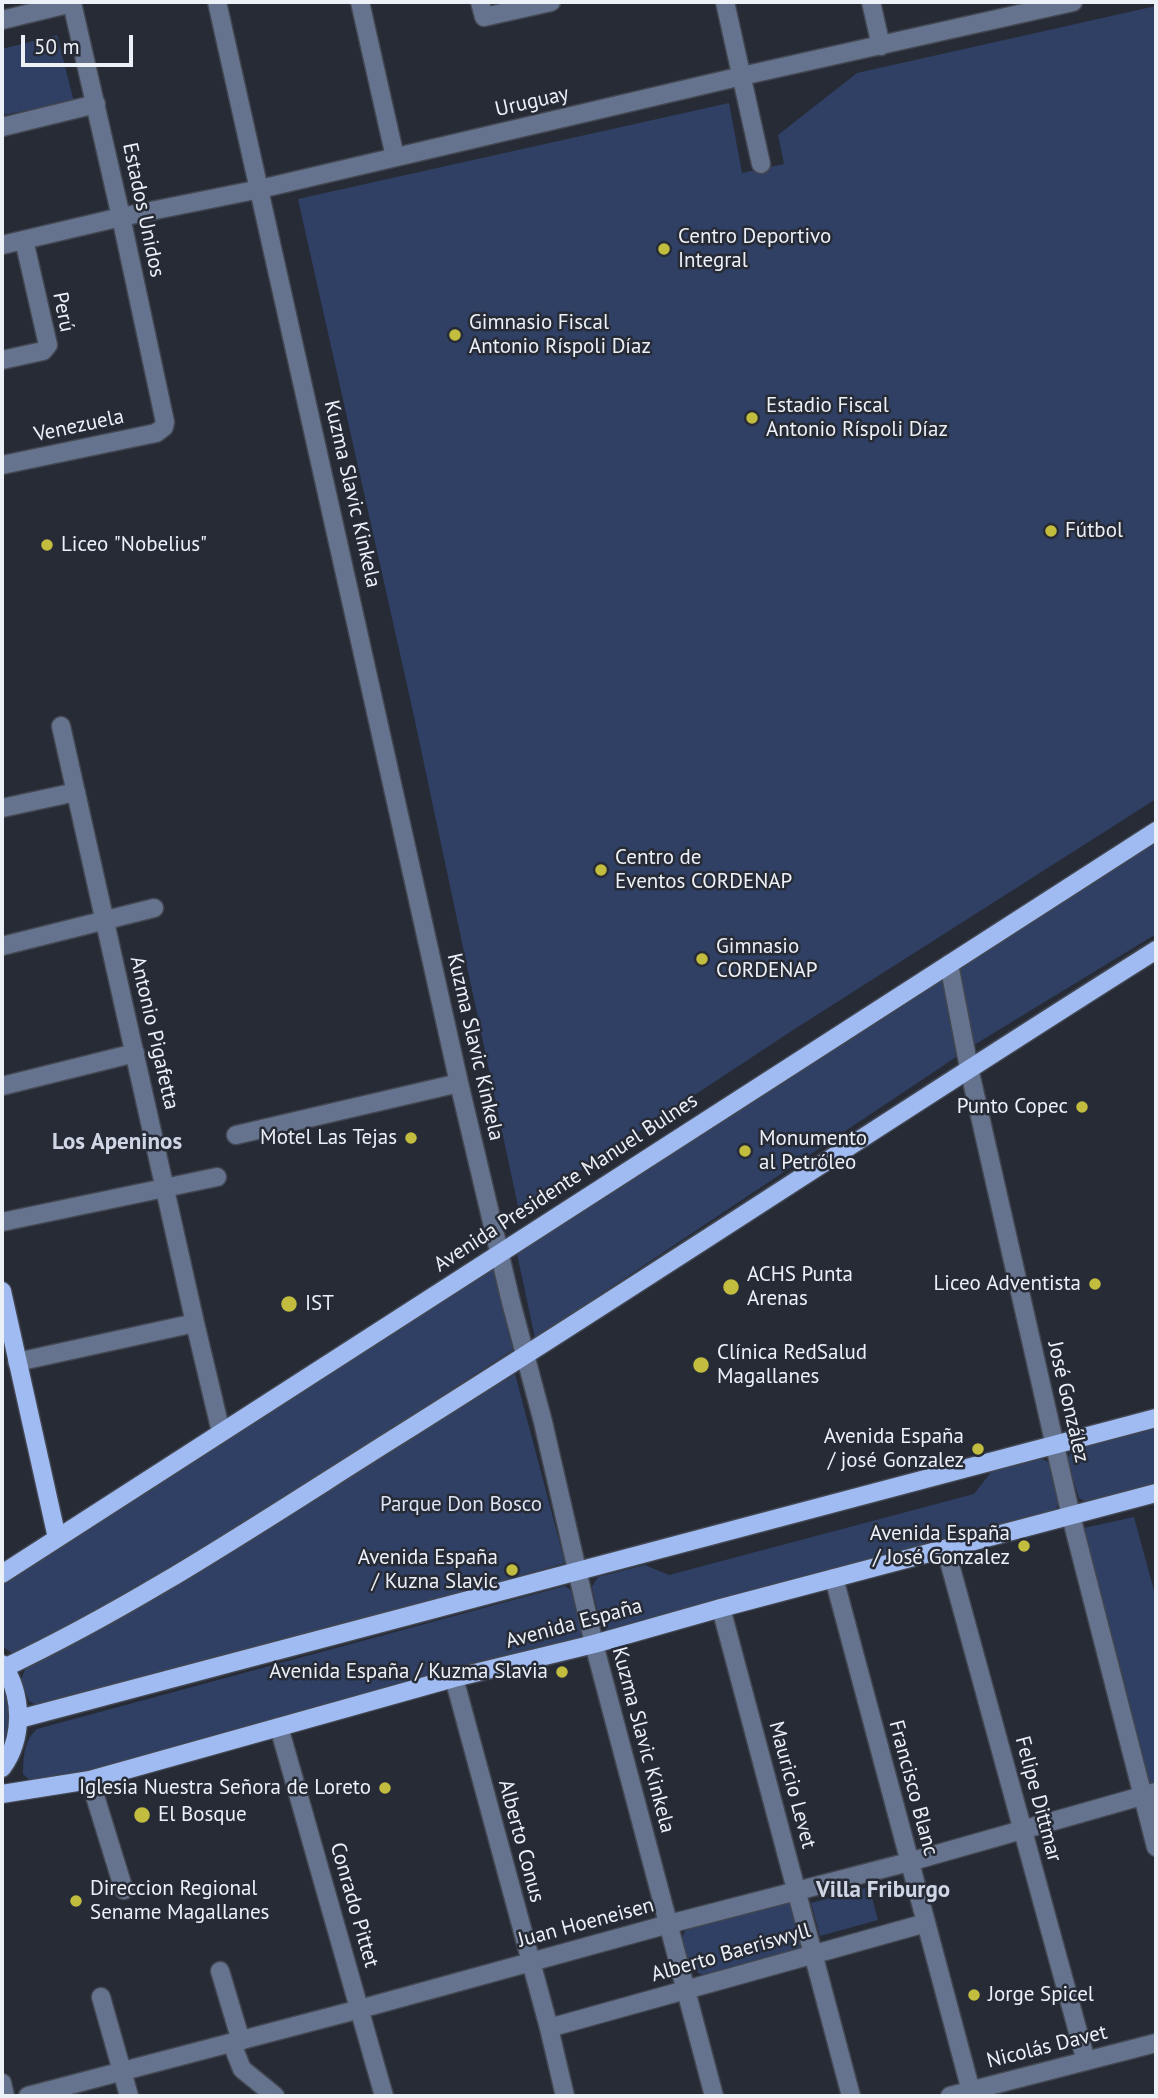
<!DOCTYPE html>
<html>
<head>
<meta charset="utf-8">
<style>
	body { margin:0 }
	#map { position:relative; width:1158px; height:2098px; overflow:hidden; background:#262b36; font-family:"PT Sans",sans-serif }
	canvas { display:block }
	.frame { position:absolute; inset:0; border:4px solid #ecf0f7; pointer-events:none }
	.scale { position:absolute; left:21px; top:35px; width:112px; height:32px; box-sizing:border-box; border:4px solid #ecf0f7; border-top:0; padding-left:9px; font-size:21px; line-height:24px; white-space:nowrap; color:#ecf0f7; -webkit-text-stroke:5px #262b36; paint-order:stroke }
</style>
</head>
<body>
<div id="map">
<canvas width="1158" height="2098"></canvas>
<div class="frame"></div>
<div class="scale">50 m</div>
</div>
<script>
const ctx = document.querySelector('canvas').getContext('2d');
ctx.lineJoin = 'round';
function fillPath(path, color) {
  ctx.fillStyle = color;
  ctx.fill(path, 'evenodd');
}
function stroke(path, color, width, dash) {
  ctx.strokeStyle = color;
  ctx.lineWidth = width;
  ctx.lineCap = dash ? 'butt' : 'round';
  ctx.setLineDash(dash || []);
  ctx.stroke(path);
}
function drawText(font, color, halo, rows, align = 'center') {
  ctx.font = font + ' "PT Sans",sans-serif';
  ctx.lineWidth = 5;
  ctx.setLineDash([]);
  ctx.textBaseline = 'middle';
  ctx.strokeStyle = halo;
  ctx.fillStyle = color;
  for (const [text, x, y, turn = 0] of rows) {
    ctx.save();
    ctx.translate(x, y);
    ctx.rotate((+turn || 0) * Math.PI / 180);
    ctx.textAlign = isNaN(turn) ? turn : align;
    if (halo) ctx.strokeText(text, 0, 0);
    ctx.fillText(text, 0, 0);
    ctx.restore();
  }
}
const green = new Path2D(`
	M 1156,6 L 1156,799 L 790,1032 L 519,1211 L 412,707 L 298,199 L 729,103 L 742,173 L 784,164 L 778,135 L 857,73 Z
	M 57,35 L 74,102 L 2,115 L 2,49 Z
	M 1156,835 L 1156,934 L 974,1045 L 535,1338 L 516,1249 Z
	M 490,1251 L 514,1349 L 119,1606 L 13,1654 L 2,1646 L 2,1574 Z
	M 515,1374 L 565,1563 L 43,1709 L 29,1701 L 21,1680 L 26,1667 L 130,1610 Z
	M 1156,1427 L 1156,1486 L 1091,1504 L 1079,1498 L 1067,1459 L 1074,1449 Z
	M 1040,1458 L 1050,1463 L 1059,1501 L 1055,1512 L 611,1633 L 601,1626 L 592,1587 L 598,1577 L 645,1565 L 669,1575 L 974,1494 L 992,1471 Z
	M 1134,1517 L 1156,1598 L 1156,1806 L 1084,1528 Z
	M 565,1586 L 575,1593 L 583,1633 L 575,1641 L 43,1785 L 32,1782 L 23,1774 C 24,1756 23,1742 37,1729 Z
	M 2,1673 L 14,1720 L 2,1760 Z
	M 869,1887 L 878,1920 L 820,1936 L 811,1903 Z
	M 788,1901 L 792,1905 L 802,1947 L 801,1949 L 705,1976 L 691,1969 C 685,1955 677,1942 687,1928 Z`);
const minor = new Path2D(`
	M 217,2 L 459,1083 L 511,1302 L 543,1422 L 594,1644 L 714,2096
	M 360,2 L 395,157
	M 480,2 L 484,17 L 551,2
	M 725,2 L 761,164
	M 871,2 L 881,46
	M 2,20 L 72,3 L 121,217 L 165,422 L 164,427 L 156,433 L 2,465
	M 2,127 L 96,104
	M 2,245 L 121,217 L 260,189 L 742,76 L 1073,2
	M 2,360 L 43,351 L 48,345 L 24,240
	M 61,726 L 195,1323 L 221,1432
	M 2,808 L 76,792
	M 2,946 L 154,908
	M 949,964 L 969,1068 L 1071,1516 L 1156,1847
	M 2,1086 L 135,1053
	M 236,1135 L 459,1083
	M 2,1222 L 217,1177
	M 17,1362 L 195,1323
	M 946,1550 L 1086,2061
	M 834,1578 L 971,2091
	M 721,1608 L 851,2096
	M 454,1678 L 549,2028 L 565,2096
	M 279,1727 L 384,2096
	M 90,1780 L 124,1890
	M 220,1971 L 241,2041
	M 101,1997 L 129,2096
	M 549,2028 L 926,1923
	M 232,2044 L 242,2069 L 275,2096
	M 2,2083 L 5,2096
	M 28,2096 L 360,2009 L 669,1924 L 909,1862 L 1156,1792
	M 950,2096 L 1156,2043`);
const major = new Path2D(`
	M 2,1291 L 57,1538
	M 2,1574 L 1156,831
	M 2,1664 C 23,1694 24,1738 2,1768
	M 2,1669 C 140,1604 267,1518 396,1437 C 651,1277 902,1110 1156,950
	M 19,1719 L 1156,1418
	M 2,1794 L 90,1780 L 454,1678 L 594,1644 L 721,1608 L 1156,1493`);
const markers = [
	[664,249,7,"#c2bd3f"],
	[455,335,7,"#c2bd3f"],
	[752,418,7,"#c2bd3f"],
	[1051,531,7,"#c2bd3f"],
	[47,545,7,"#c2bd3f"],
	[601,870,7,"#c2bd3f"],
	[702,959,7,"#c2bd3f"],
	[1082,1107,7,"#c2bd3f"],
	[411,1138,7,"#c2bd3f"],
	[745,1151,7,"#c2bd3f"],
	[1095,1284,7,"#c2bd3f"],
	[731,1287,9,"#c2bd3f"],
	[289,1304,9,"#c2bd3f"],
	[701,1365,9,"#c2bd3f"],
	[978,1449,7,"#c2bd3f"],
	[1024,1546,7,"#c2bd3f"],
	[512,1570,7,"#c2bd3f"],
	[562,1672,7,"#c2bd3f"],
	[385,1788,7,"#c2bd3f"],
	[142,1815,9,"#c2bd3f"],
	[76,1901,7,"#c2bd3f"],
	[974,1995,7,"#c2bd3f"]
];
const streetNames = [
	["Uruguay",532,102,-13],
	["Estados Unidos",143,210,78],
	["Perú",63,312,79],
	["Venezuela",79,426,-12],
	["Kuzma Slavic Kinkela",352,494,77],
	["Antonio Pigafetta",154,1033,77],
	["Kuzma Slavic Kinkela",475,1047,77],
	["Avenida Presidente Manuel Bulnes",566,1183,-33],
	["José González",1068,1402,77],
	["Avenida España",574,1624,-15],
	["Kuzma Slavic Kinkela",643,1740,75],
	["Mauricio Levet",792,1785,75],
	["Francisco Blanc",913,1788,75],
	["Felipe Dittmar",1038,1799,75],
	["Alberto Conus",521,1841,75],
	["Conrado Pittet",354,1905,74],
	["Juan Hoeneisen",586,1923,-15],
	["Alberto Baeriswyll",731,1953,-16],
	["Nicolás Davet",1047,2047,-14]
];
const poiNames = [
	["Centro Deportivo",678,237],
	["Integral",678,261],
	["Gimnasio Fiscal",469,323],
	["Antonio Ríspoli Díaz",469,347],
	["Estadio Fiscal",766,406],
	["Antonio Ríspoli Díaz",766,430],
	["Fútbol",1065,531],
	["Liceo \"Nobelius\"",61,545],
	["Centro de",615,858],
	["Eventos CORDENAP",615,882],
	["Gimnasio",716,947],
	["CORDENAP",716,971],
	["Punto Copec",1068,1107,"right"],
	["Motel Las Tejas",397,1138,"right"],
	["Monumento",759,1139],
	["al Petróleo",759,1163],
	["ACHS Punta",747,1275],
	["Arenas",747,1299],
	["Liceo Adventista",1081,1284,"right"],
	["IST",305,1304],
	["Clínica RedSalud",717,1353],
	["Magallanes",717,1377],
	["Avenida España",964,1437,"right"],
	["/ josé Gonzalez",964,1461,"right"],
	["Avenida España",1010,1534,"right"],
	["/ José Gonzalez",1010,1558,"right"],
	["Avenida España",498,1558,"right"],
	["/ Kuzna Slavic",498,1582,"right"],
	["Avenida España / Kuzma Slavia",548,1672,"right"],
	["Iglesia Nuestra Señora de Loreto",371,1788,"right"],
	["El Bosque",158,1815],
	["Direccion Regional",90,1889],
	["Sename Magallanes",90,1913],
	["Jorge Spicel",988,1995]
];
const parkNames = [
	["Parque Don Bosco",461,1505]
];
const neighbourhoodNames = [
	["Los Apeninos",117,1142],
	["Villa Friburgo",883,1890]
];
fillPath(green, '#304065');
stroke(minor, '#424751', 21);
stroke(major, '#424751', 21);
stroke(minor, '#66738e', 18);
stroke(major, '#a0baf2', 18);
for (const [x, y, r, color] of markers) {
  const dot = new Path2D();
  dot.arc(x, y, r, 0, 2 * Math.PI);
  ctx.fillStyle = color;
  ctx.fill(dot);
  stroke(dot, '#262b36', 2.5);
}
drawText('21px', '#ecf0f7', '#262b36', streetNames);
drawText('21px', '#ecf0f7', '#262b36', poiNames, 'left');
drawText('21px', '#dbe3f5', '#262b36', parkNames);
drawText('bold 23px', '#cfd6e5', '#262b36', neighbourhoodNames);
</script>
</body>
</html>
